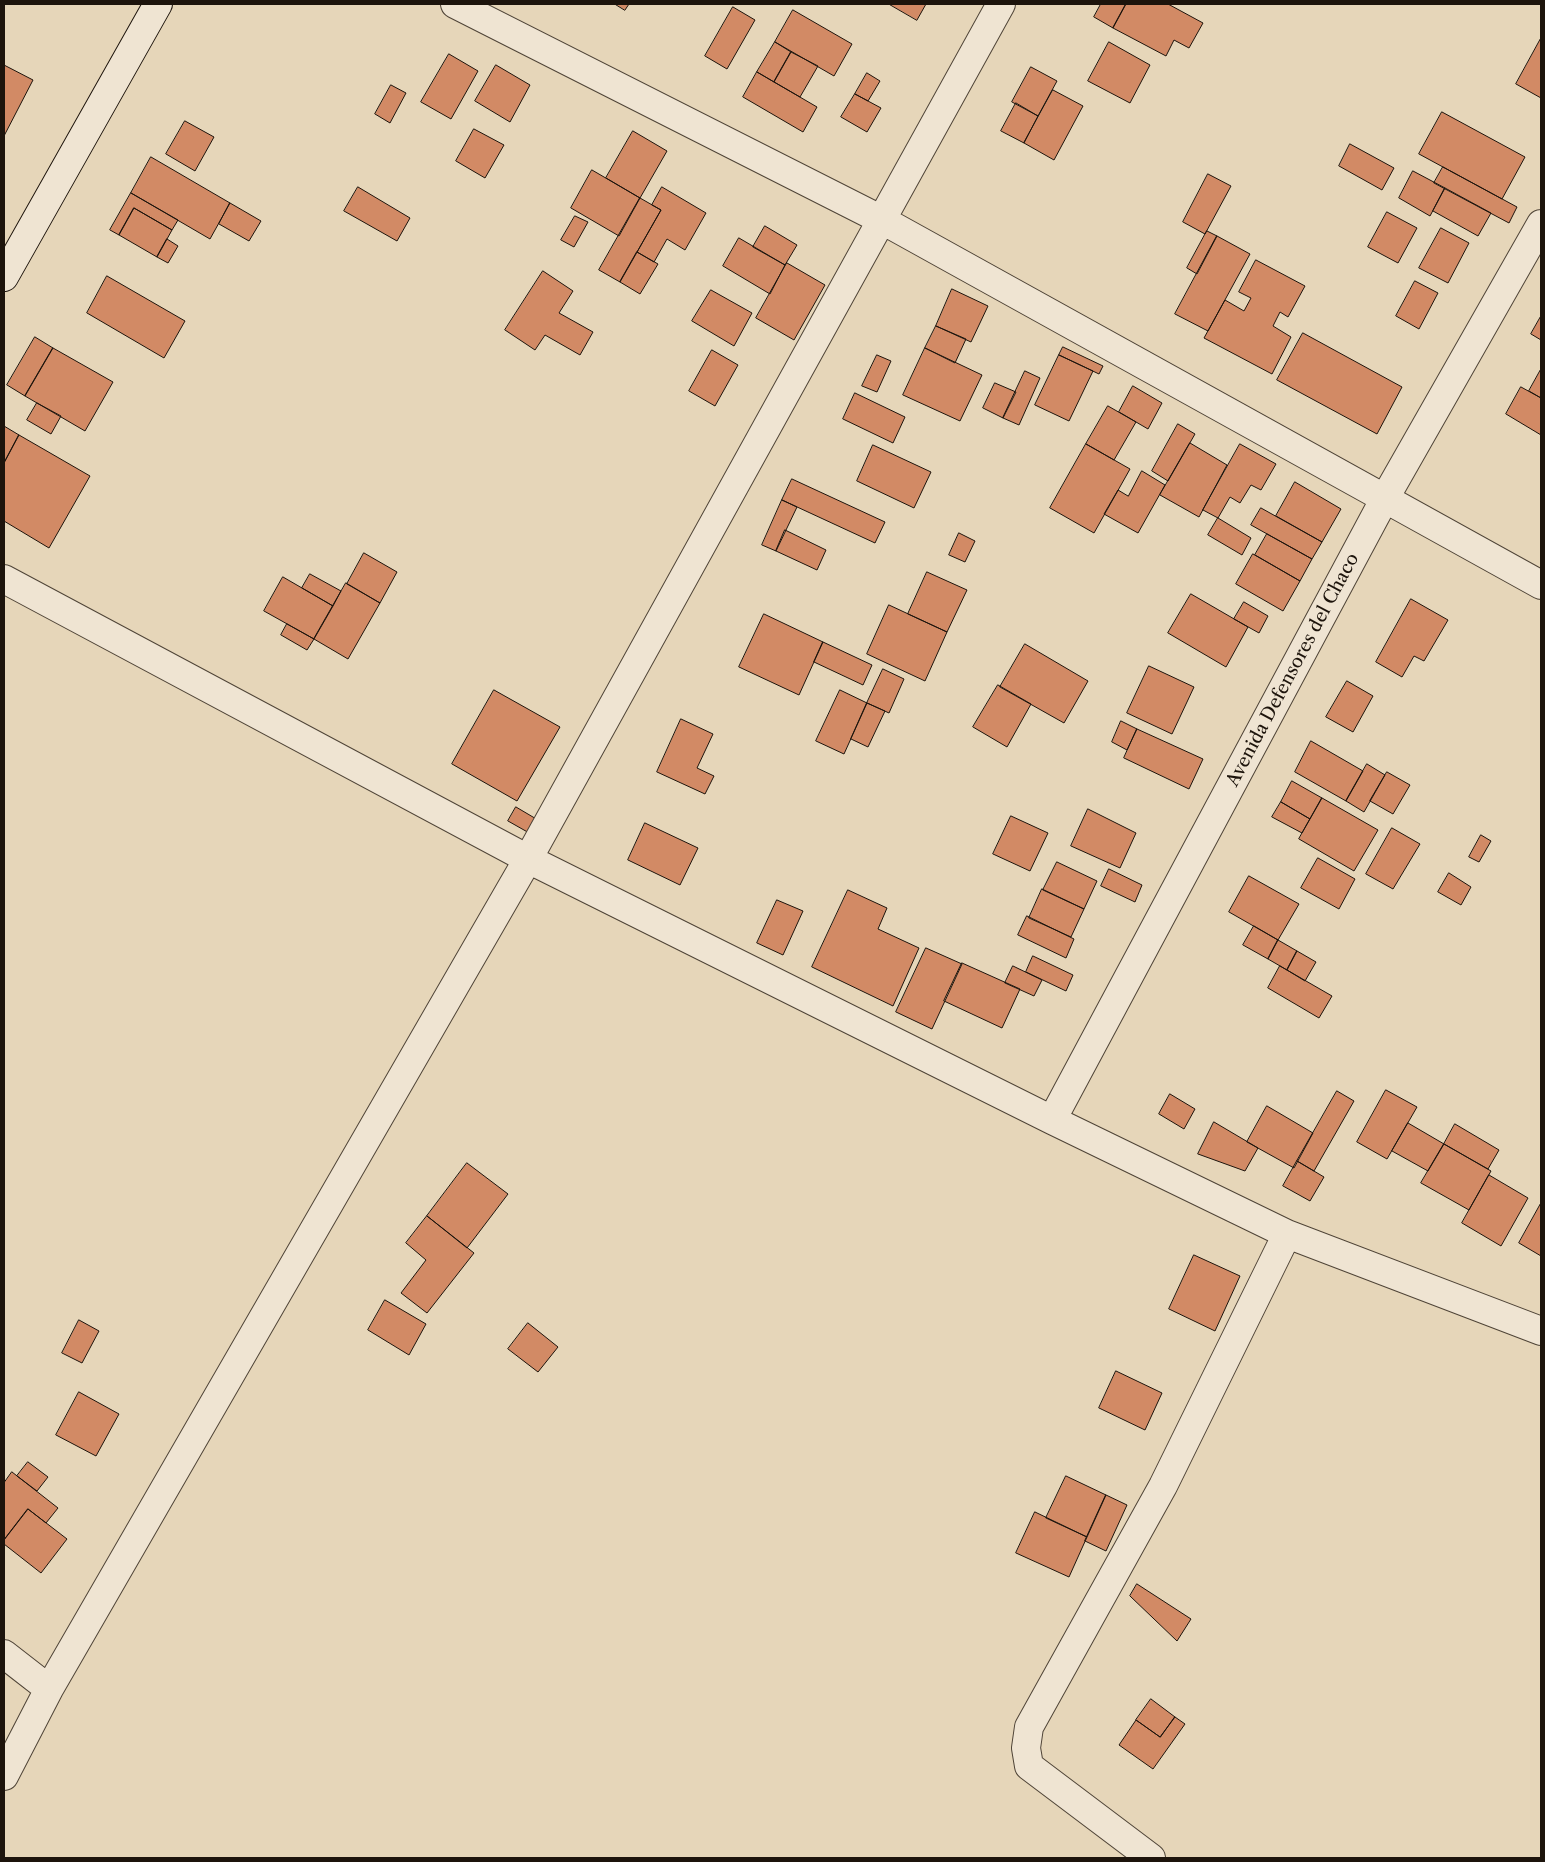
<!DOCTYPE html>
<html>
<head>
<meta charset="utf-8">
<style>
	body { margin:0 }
	#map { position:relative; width:1545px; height:1862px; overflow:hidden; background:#e6d6b9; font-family:"Libre Caslon Text",serif }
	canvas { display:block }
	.frame { position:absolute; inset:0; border:5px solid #1d140c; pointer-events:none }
</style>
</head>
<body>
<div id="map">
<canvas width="1545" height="1862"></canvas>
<div class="frame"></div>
</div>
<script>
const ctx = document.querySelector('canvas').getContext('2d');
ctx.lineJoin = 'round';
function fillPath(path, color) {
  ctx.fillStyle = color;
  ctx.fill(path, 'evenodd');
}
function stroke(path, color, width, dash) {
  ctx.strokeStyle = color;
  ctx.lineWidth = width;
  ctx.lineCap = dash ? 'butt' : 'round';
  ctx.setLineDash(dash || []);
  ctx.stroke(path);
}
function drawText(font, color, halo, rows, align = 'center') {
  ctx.font = font + ' "Libre Caslon Text",serif';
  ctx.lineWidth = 4.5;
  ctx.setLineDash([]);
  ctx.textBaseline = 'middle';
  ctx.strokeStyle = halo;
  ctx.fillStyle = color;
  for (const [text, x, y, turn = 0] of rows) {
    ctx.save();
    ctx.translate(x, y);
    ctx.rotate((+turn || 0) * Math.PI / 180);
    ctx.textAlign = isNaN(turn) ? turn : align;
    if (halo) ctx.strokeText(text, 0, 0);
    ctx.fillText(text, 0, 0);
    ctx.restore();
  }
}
const building = new Path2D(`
	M 615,4 L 629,4 L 625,10 Z
	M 889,4 L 926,4 L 917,20 Z
	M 1101,4 L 1126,4 L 1113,28 L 1094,17 Z
	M 1126,4 L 1168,4 L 1203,23 L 1189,48 L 1174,40 L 1166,56 L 1113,28 Z
	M 733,7 L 755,20 L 727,69 L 705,56 Z
	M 793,10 L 852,44 L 834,76 L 775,42 Z
	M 1541,38 L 1541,98 L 1516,84 Z
	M 775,42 L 791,52 L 774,82 L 757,72 Z
	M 1109,42 L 1150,65 L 1130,103 L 1088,81 Z
	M 791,52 L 818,66 L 800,97 L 774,82 Z
	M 449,54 L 478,71 L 451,119 L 421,102 Z
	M 4,65 L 33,80 L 4,136 Z
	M 496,65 L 530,85 L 510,122 L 475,101 Z
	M 1031,67 L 1057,81 L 1038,116 L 1012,102 Z
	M 757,72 L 817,107 L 803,132 L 743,97 Z
	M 867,73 L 880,81 L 868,101 L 855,94 Z
	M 391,85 L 406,93 L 390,123 L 375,114 Z
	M 1053,90 L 1083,106 L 1054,160 L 1024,143 Z
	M 855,94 L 881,108 L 867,132 L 841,117 Z
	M 1016,103 L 1038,116 L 1024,143 L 1001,131 Z
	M 1442,112 L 1525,157 L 1502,199 L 1419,154 Z
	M 185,121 L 214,137 L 195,171 L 166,154 Z
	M 474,129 L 504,145 L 485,178 L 456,161 Z
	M 633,131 L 667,151 L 640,198 L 606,178 Z
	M 1350,144 L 1394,168 L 1382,190 L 1339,166 Z
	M 151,157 L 230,203 L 210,239 L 131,193 Z
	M 1443,167 L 1517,207 L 1509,223 L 1434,183 Z
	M 592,170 L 640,198 L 619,236 L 571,208 Z
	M 1413,171 L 1445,188 L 1430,216 L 1399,198 Z
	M 1208,174 L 1231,186 L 1205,234 L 1183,222 Z
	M 358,187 L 410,218 L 397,241 L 344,211 Z
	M 662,187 L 706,213 L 685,250 L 667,239 L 654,262 L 637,252 L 661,210 L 652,205 Z
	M 1445,188 L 1491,213 L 1478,236 L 1433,211 Z
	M 131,193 L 178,220 L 172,230 L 134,208 L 119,235 L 110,230 Z
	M 640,198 L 661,210 L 620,282 L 599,270 Z
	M 230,203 L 261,221 L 249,241 L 219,224 Z
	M 134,208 L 172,230 L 157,257 L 119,235 Z
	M 1387,212 L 1417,228 L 1398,263 L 1368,247 Z
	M 575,216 L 588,222 L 574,247 L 561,240 Z
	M 765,226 L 797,245 L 785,265 L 753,247 Z
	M 1441,228 L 1469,243 L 1448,283 L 1419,268 Z
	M 1207,231 L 1217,236 L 1197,274 L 1187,268 Z
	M 1217,236 L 1250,254 L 1208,331 L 1175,314 Z
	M 739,238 L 785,265 L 770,294 L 723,266 Z
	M 167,239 L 178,246 L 168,263 L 157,257 Z
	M 637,252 L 658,264 L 640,294 L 620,282 Z
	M 1256,260 L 1305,286 L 1288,317 L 1280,312 L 1273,326 L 1291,337 L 1272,374 L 1204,338 L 1225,300 L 1244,311 L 1251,298 L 1239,292 Z
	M 787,263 L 825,285 L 794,340 L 756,318 Z
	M 543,271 L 573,291 L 559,313 L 593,332 L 580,355 L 545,335 L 535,350 L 505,330 Z
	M 107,276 L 185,321 L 164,358 L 87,313 Z
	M 1415,281 L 1438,293 L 1419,329 L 1396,316 Z
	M 952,289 L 988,306 L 971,342 L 936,326 Z
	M 711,290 L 752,313 L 734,346 L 692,321 Z
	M 1541,316 L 1541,340 L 1531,334 Z
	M 936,326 L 966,339 L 955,363 L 925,348 Z
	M 1303,333 L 1402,387 L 1377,434 L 1277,380 Z
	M 35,337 L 53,348 L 25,396 L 7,385 Z
	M 1063,347 L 1103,366 L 1099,374 L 1059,355 Z
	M 53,348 L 113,382 L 85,431 L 25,396 Z
	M 925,348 L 982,375 L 960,421 L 903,395 Z
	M 712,350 L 738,365 L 715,406 L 689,391 Z
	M 877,355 L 891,361 L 877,392 L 862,386 Z
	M 1059,355 L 1093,371 L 1069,421 L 1035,405 Z
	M 1541,369 L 1541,398 L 1529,391 Z
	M 1025,371 L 1040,378 L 1019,425 L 1003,418 Z
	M 995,383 L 1016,392 L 1003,418 L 983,408 Z
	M 1133,386 L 1162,403 L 1148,429 L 1119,412 Z
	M 1521,387 L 1541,398 L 1541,435 L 1506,414 Z
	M 855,393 L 905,417 L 893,443 L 843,419 Z
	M 37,403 L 61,416 L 51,434 L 27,420 Z
	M 1108,406 L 1136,422 L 1114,460 L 1086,444 Z
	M 1178,424 L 1195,434 L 1168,481 L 1152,471 Z
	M 4,426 L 19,435 L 4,463 Z
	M 19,435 L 90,476 L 49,548 L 4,521 L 4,463 Z
	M 1190,443 L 1227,465 L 1199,517 L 1160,495 Z
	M 1086,444 L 1130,469 L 1094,533 L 1050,508 Z
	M 1240,444 L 1276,464 L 1261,490 L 1251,485 L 1240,503 L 1230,497 L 1218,518 L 1203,510 Z
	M 873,445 L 931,472 L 914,508 L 857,481 Z
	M 1142,471 L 1165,485 L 1138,533 L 1104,514 L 1118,490 L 1128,496 Z
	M 792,479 L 885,522 L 875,543 L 782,500 Z
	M 1295,482 L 1341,509 L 1322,542 L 1276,516 Z
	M 782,500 L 797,507 L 776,551 L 762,545 Z
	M 1261,508 L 1322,542 L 1312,559 L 1251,525 Z
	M 1218,518 L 1251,538 L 1242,555 L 1208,535 Z
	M 785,530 L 826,550 L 817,570 L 776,551 Z
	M 959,533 L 975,541 L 965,562 L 949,555 Z
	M 1267,534 L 1312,559 L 1300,581 L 1255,555 Z
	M 364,553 L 397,572 L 380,603 L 347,584 Z
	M 1253,554 L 1300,581 L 1283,611 L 1236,584 Z
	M 927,572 L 967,590 L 947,632 L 908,614 Z
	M 310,574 L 341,591 L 333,606 L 302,588 Z
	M 283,577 L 333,606 L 314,639 L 264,611 Z
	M 346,583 L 380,603 L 348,659 L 314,639 Z
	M 1191,594 L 1248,627 L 1226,667 L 1168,633 Z
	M 1411,599 L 1448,620 L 1424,661 L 1414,656 L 1402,677 L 1376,662 Z
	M 1244,602 L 1268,616 L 1259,633 L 1234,619 Z
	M 889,605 L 947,632 L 925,681 L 867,654 Z
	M 764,614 L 823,642 L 799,695 L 739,667 Z
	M 287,624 L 314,639 L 307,650 L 281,635 Z
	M 823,642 L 872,665 L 863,685 L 814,662 Z
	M 1025,644 L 1088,681 L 1064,723 L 1000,687 Z
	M 1149,666 L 1194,687 L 1172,734 L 1127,713 Z
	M 883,669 L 904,679 L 889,713 L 867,703 Z
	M 1347,681 L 1373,696 L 1353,732 L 1326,717 Z
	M 998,685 L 1031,704 L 1007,747 L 973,727 Z
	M 494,690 L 560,727 L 517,801 L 452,764 Z
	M 840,690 L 867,703 L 844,754 L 816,741 Z
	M 867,703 L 885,711 L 868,747 L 851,739 Z
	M 681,719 L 713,734 L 697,768 L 714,776 L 705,794 L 657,772 Z
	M 1121,721 L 1137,729 L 1127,750 L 1112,742 Z
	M 1137,729 L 1203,759 L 1189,789 L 1124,758 Z
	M 1311,741 L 1363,771 L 1346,801 L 1295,772 Z
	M 1367,764 L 1385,775 L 1364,812 L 1346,801 Z
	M 1387,772 L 1410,785 L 1393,814 L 1370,801 Z
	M 1292,781 L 1322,798 L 1310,819 L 1281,802 Z
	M 1322,798 L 1378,830 L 1354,871 L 1299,839 Z
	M 1281,802 L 1310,819 L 1302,833 L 1272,817 Z
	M 516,807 L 538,820 L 531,834 L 508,821 Z
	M 1088,809 L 1136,833 L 1120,868 L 1071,846 Z
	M 1011,816 L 1048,833 L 1030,871 L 993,854 Z
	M 645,823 L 698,848 L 680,885 L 628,860 Z
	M 1392,828 L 1420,844 L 1393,889 L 1366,874 Z
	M 1481,835 L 1491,841 L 1479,862 L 1469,857 Z
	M 1318,858 L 1355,879 L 1339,909 L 1301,888 Z
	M 1057,862 L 1097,881 L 1084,909 L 1043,890 Z
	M 1109,869 L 1142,885 L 1135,902 L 1101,886 Z
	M 1449,873 L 1471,887 L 1461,905 L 1438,892 Z
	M 1249,876 L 1299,904 L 1278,940 L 1229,912 Z
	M 1042,889 L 1084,909 L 1071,937 L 1029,918 Z
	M 848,890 L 887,908 L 878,929 L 919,948 L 893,1006 L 812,967 Z
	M 777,900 L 803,911 L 783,955 L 757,943 Z
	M 1027,916 L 1074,939 L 1066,958 L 1018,935 Z
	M 1254,926 L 1278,940 L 1268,959 L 1243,945 Z
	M 1278,940 L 1297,951 L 1287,970 L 1268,959 Z
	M 926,948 L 962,964 L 932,1029 L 896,1012 Z
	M 1297,951 L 1316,962 L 1305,981 L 1287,970 Z
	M 1033,956 L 1073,975 L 1066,991 L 1026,972 Z
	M 962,963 L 1020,989 L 1002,1028 L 944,1001 Z
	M 1013,966 L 1042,980 L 1034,996 L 1005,983 Z
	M 1280,966 L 1332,996 L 1319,1018 L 1268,988 Z
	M 1386,1090 L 1417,1107 L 1387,1159 L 1357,1142 Z
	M 1337,1091 L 1354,1101 L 1314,1171 L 1297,1161 Z
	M 1170,1094 L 1195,1109 L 1184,1129 L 1159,1114 Z
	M 1267,1106 L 1313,1133 L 1294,1168 L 1247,1142 Z
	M 1214,1122 L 1258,1148 L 1245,1171 L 1198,1154 Z
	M 1408,1123 L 1444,1144 L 1428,1171 L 1392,1151 Z
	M 1455,1124 L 1499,1150 L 1488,1169 L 1444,1144 Z
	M 1444,1144 L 1491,1171 L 1469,1210 L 1421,1183 Z
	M 1297,1161 L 1324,1177 L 1310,1201 L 1283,1186 Z
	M 467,1163 L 508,1194 L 467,1248 L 427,1216 Z
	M 1489,1175 L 1528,1198 L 1501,1246 L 1462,1223 Z
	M 1541,1203 L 1541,1256 L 1519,1243 Z
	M 427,1216 L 474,1253 L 427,1313 L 401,1293 L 426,1260 L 406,1243 Z
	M 1194,1255 L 1240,1276 L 1215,1331 L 1169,1309 Z
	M 385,1300 L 426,1324 L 409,1355 L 368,1330 Z
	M 79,1320 L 99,1331 L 82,1363 L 62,1353 Z
	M 528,1323 L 558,1347 L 538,1372 L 508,1349 Z
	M 1116,1371 L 1162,1393 L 1145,1430 L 1099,1408 Z
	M 79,1392 L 119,1414 L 96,1456 L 56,1435 Z
	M 28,1462 L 48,1477 L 37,1491 L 17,1476 Z
	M 12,1472 L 58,1508 L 46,1523 L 28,1509 L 4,1540 L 4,1483 Z
	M 1066,1476 L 1106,1495 L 1087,1537 L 1046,1518 Z
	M 1106,1495 L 1127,1505 L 1106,1551 L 1085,1541 Z
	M 28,1509 L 67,1539 L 41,1573 L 4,1544 L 4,1540 Z
	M 1035,1512 L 1087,1537 L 1069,1577 L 1016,1553 Z
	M 1137,1584 L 1191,1619 L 1177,1641 L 1130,1596 Z
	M 1151,1699 L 1175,1717 L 1160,1737 L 1136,1720 Z
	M 1175,1717 L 1185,1724 L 1153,1769 L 1119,1745 L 1136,1720 L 1160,1737 Z`);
const street = new Path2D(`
	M 455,4 L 882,220 L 1541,585
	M 4,579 L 528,859 L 1052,1120 L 1287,1234 L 1541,1331
	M 1052,1120 L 1385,498 L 1541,224
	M 4,1654 L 49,1689
	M 4,1776 L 49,1689 L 528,859 L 1001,4
	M 1151,1858 L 1029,1766 L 1026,1748 L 1029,1727 L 1163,1486 L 1287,1234`);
const secondary = new Path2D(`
	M 4,277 L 158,4`);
const streetNames = [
	["Avenida Defensores del Chaco",1293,670,-62]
];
fillPath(building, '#d28a65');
stroke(building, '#1d140c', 1);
stroke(street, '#4f4437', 30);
stroke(secondary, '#1d140c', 30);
stroke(street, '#efe4d2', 28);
stroke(secondary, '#efe4d2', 28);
drawText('18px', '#1d140c', '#efe4d2', streetNames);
</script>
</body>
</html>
